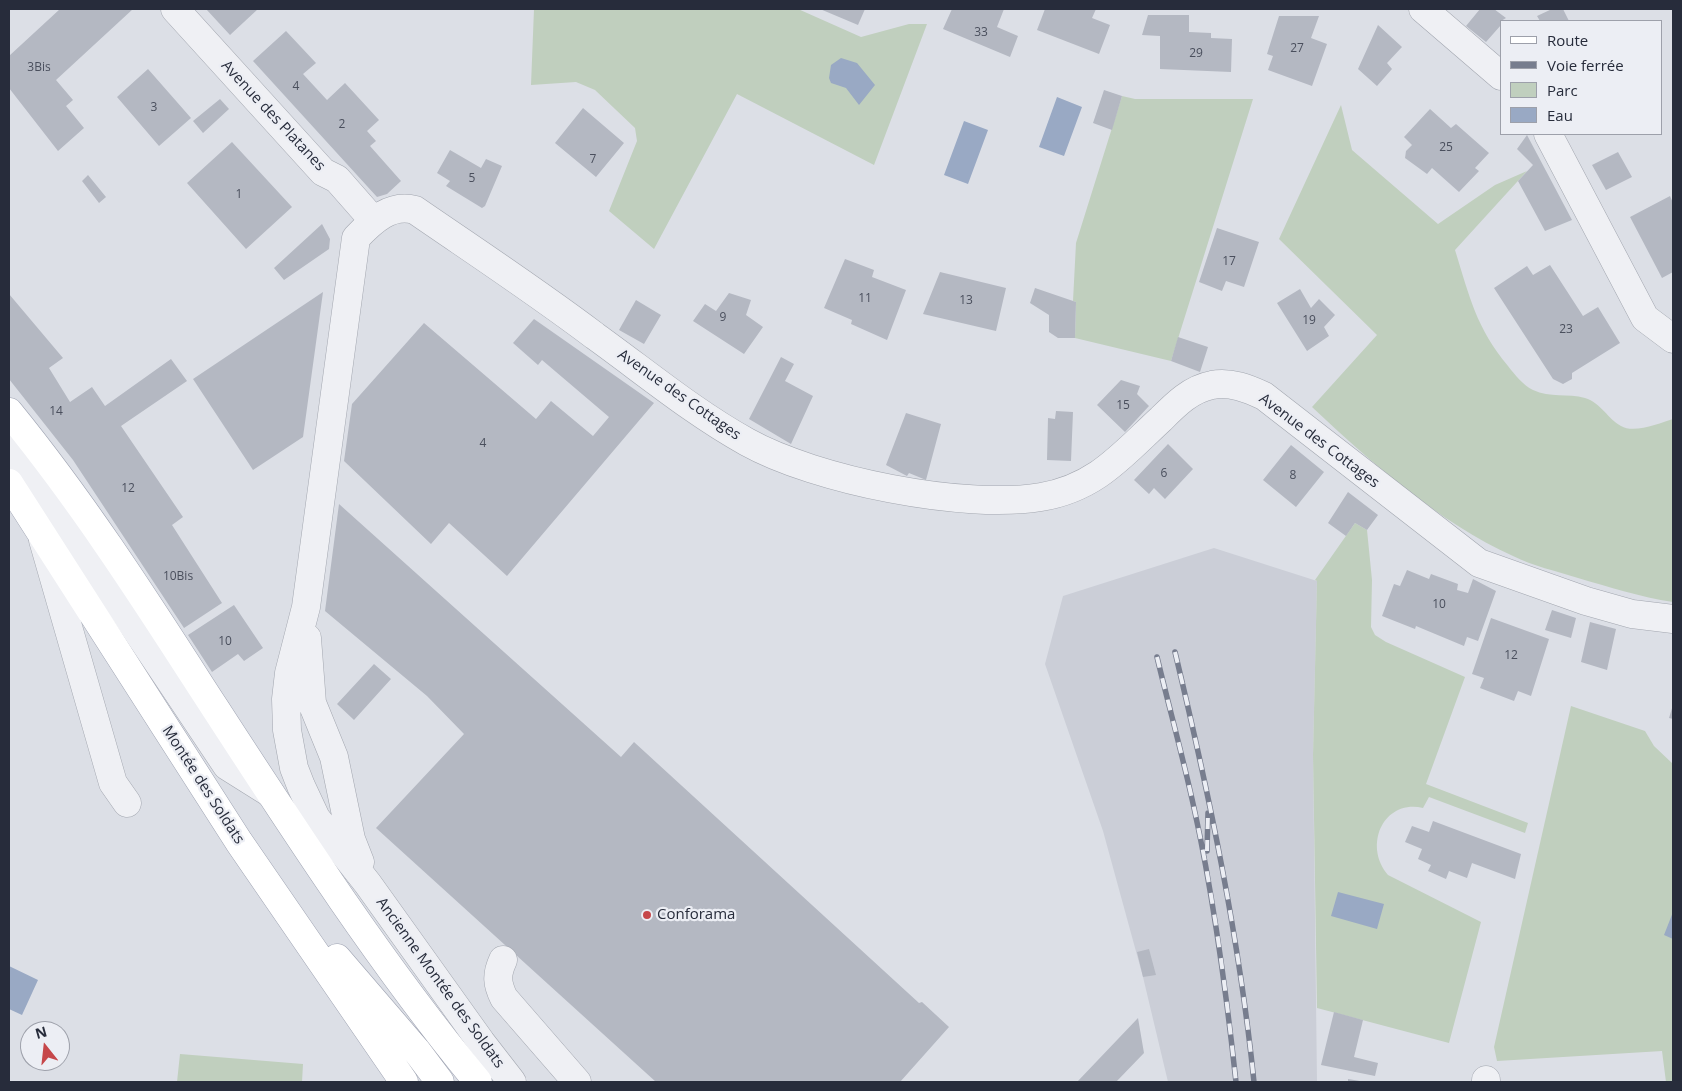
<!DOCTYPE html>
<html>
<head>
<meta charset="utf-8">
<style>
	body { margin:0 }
	#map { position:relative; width:1682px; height:1091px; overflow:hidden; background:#dcdfe6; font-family:"Open Sans",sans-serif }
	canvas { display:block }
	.frame { position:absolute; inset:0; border:10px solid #272c3b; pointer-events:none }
	.legend { position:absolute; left:1500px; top:20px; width:162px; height:115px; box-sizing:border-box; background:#eceef4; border:1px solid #9da0aa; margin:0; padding:6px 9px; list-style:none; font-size:15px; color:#272c3b }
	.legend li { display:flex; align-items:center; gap:10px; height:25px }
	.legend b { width:25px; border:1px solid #9da0aa }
	.north { position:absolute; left:20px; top:1021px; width:50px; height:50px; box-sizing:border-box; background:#eceef4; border:1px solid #9da0aa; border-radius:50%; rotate:344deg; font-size:14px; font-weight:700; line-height:20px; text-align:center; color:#272c3b }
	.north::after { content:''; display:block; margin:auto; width:18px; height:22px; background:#c6474a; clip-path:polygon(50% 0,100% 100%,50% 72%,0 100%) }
</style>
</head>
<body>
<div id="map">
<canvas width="1682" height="1091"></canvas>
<div class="frame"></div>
<ul class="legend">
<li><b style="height:6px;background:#fff"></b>Route</li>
<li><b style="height:6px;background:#777d8e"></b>Voie ferrée</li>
<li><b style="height:14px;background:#c0cfbe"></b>Parc</li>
<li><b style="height:14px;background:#99a9c4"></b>Eau</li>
</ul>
<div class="north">N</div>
</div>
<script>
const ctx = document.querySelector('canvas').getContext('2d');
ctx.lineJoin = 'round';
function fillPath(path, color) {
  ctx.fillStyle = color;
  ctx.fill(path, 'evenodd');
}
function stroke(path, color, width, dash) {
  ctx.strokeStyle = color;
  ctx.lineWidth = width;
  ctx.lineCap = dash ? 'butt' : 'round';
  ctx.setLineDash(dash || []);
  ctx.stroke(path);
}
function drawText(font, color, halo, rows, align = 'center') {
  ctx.font = font + ' "Open Sans",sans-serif';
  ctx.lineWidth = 4.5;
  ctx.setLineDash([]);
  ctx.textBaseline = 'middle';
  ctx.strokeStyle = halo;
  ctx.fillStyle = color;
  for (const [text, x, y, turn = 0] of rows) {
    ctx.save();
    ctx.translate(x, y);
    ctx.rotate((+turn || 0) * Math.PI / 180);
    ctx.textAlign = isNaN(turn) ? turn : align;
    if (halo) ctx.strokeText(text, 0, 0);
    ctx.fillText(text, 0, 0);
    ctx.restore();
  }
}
const built = new Path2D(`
	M 1214,548 L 1317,581 L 1313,755 L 1317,1082 L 1168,1082 L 1143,977 L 1103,831 L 1045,664 L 1063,596 Z`);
const green = new Path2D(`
	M 534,9 L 798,9 L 861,37 L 909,24 L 927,24 L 874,165 L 737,94 L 654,249 L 609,211 L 637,141 L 635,128 L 595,90 L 576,82 L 531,85 Z
	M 1122,96 L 1135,99 L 1253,99 L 1171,361 L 1075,338 L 1076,302 L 1073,301 L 1076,243 Z
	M 1341,105 L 1352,150 L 1438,224 L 1495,185 L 1527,171 L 1455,250 C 1470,298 1476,327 1508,366 C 1515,375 1523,385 1533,390 C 1550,398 1568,393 1585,398 C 1601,403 1608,419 1621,426 C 1634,434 1660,423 1673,419 L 1673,602 C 1640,597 1609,587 1578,578 C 1556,571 1533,566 1513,556 C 1440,523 1370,462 1312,407 L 1377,335 L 1279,239 Z
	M 1355,523 L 1367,530 L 1372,580 L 1371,627 L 1375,635 L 1386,642 L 1465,677 L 1426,784 L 1528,823 L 1525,833 L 1429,797 L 1423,808 C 1383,799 1363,846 1388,875 L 1481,922 L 1449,1043 L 1317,1008 L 1313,755 L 1317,581 L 1315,580 Z
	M 1571,706 L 1645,731 L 1654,746 L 1673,764 L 1673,1082 L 1666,1082 L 1662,1051 L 1497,1061 L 1494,1047 Z
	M 180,1054 L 303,1064 L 302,1082 L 177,1082 Z`);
const water = new Path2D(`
	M 841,58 L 857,63 L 875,85 L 859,105 L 846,88 L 831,83 L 829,78 L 831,65 Z
	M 1057,97 L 1082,107 L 1064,156 L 1039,147 Z
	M 964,121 L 988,130 L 968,184 L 944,175 Z
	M 1338,892 L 1384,904 L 1377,929 L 1331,916 Z
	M 1673,912 L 1673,939 L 1664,935 Z
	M 9,966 L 38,980 L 22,1015 L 9,1009 Z`);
const building = new Path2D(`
	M 60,9 L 133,9 L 56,80 L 73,100 L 66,106 L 84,128 L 58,151 L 9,88 L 9,56 Z
	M 206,9 L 258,9 L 230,35 Z
	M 820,9 L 865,9 L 858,25 Z
	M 952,9 L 1004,9 L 997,27 L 1018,36 L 1010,57 L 943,29 Z
	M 1045,9 L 1096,9 L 1092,18 L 1110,25 L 1099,54 L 1037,30 Z
	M 1480,9 L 1494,9 L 1506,18 L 1501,21 L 1501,25 L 1486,42 L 1466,26 Z
	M 1552,9 L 1563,9 L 1569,21 L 1540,21 L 1537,16 Z
	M 1148,15 L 1189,15 L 1189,32 L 1211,33 L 1211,38 L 1232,39 L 1231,72 L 1160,69 L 1160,36 L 1142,35 Z
	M 1279,16 L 1319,16 L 1311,38 L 1327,44 L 1312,86 L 1268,70 L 1273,56 L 1267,54 Z
	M 1378,25 L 1402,47 L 1387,63 L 1392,69 L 1377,86 L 1358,69 Z
	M 286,31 L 316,63 L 303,74 L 327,100 L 345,83 L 379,120 L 367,131 L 376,141 L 370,146 L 401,181 L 387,194 L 377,197 L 253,61 Z
	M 148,69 L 191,118 L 159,146 L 117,97 Z
	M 1104,90 L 1122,96 L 1112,130 L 1093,123 Z
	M 220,99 L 229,109 L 203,133 L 193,121 Z
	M 583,108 L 624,143 L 596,177 L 555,143 Z
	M 1430,109 L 1451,128 L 1456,124 L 1489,153 L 1475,168 L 1479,171 L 1459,192 L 1432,168 L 1427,174 L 1405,158 L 1406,151 L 1412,145 L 1404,137 Z
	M 1527,135 L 1572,220 L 1545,231 L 1518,181 L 1533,165 L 1517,149 Z
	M 232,142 L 292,207 L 246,249 L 187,183 Z
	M 450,150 L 481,168 L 486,159 L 502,166 L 485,206 L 482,208 L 446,186 L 450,181 L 437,173 Z
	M 1618,152 L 1632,177 L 1606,190 L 1592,165 Z
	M 88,175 L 106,197 L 99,203 L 82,181 Z
	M 1670,196 L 1673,203 L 1673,272 L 1662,278 L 1630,217 Z
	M 322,224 L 330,239 L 329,249 L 284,280 L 274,268 Z
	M 1217,228 L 1259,242 L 1244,287 L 1226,281 L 1222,291 L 1199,282 Z
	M 845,259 L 874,270 L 872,277 L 906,290 L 887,340 L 851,324 L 852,320 L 824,308 Z
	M 1550,265 L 1583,316 L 1598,307 L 1620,343 L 1572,373 L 1572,379 L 1563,384 L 1553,379 L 1494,288 L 1527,266 L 1533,275 Z
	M 940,272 L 1006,288 L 996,331 L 923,314 Z
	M 1035,288 L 1076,302 L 1075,338 L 1058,338 L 1049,332 L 1049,315 L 1030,303 Z
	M 1300,289 L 1311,308 L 1319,299 L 1335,315 L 1324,327 L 1329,336 L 1307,351 L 1277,303 Z
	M 323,292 L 303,437 L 253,470 L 193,379 Z
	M 729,293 L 751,300 L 746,315 L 763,327 L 744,354 L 693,321 L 705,304 L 716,311 Z
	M 9,294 L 63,358 L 49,368 L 70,402 L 92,387 L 105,406 L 171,359 L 187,381 L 121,426 L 183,517 L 172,525 L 222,603 L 184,628 L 73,460 L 9,379 Z
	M 636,300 L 661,315 L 644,344 L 619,330 Z
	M 534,319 L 654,403 L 507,576 L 449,523 L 431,544 L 344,461 L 352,404 L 424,323 L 536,419 L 551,401 L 593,436 L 609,417 L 542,360 L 538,365 L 513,343 Z
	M 1178,337 L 1208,347 L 1200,372 L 1171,361 Z
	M 781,357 L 794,364 L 785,381 L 813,396 L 791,444 L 749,419 Z
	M 1121,380 L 1140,386 L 1137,394 L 1149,406 L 1125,432 L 1097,405 Z
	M 1056,411 L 1073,412 L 1071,461 L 1047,460 L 1048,418 L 1055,419 Z
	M 906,413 L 941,424 L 926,480 L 909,473 L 907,476 L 886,465 Z
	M 1168,444 L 1193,469 L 1165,499 L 1154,488 L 1149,494 L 1134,480 Z
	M 1291,445 L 1324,472 L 1296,507 L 1263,480 Z
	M 1348,492 L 1378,515 L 1367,530 L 1355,523 L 1346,536 L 1328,523 Z
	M 339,504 L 621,757 L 634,742 L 919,1003 L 922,1002 L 949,1027 L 900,1082 L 656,1082 L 376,828 L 464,734 L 427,696 L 325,611 Z
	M 1407,570 L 1429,579 L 1431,574 L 1458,584 L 1457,590 L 1468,593 L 1473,579 L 1496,591 L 1478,641 L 1467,637 L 1464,646 L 1416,626 L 1415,629 L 1382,616 L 1394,584 L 1400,586 Z
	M 234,605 L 263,648 L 244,661 L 238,654 L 212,672 L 188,635 Z
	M 1552,610 L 1576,618 L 1571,638 L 1545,630 Z
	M 1491,618 L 1549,639 L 1531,696 L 1518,691 L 1514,701 L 1480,688 L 1484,678 L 1472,674 Z
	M 1590,622 L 1616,629 L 1607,670 L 1581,662 Z
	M 374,664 L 391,679 L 354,720 L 337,704 Z
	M 1673,705 L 1673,719 L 1669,718 Z
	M 1433,821 L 1521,854 L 1515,879 L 1472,863 L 1467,878 L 1449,871 L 1446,879 L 1428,871 L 1431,865 L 1418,859 L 1422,849 L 1405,842 L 1412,826 L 1429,832 Z
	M 1149,949 L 1156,975 L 1143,977 L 1137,952 Z
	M 1334,1012 L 1363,1020 L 1354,1057 L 1378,1063 L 1375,1076 L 1321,1065 Z
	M 1138,1018 L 1144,1053 L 1116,1082 L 1077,1082 Z
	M 1348,1079 L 1360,1081 L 1360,1082 L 1348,1082 Z`);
const minor = new Path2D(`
	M 175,9 L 323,172 L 337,179 L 373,220
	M 1423,9 L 1501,76
	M 1548,134 L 1645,318 L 1673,339
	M 9,448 L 50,501 L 227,766 L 270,793
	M 43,540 L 113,783 L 127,803
	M 307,638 L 312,703 L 334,757 L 351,839 L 360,862
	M 503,960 C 496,975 497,984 504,998 L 577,1082
	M 512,1082 L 481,1042 L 368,884 L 316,818 L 301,786 L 294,768 L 287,730 L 286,699 L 289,673 L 306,607 L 356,238 C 372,221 391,203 415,210 C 476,252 537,292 595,336 C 645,372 693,412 747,442 C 815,480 964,510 1041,497 C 1096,488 1122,455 1161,419 C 1176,404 1191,389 1212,385 C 1230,381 1249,389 1264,396 L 1479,563 L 1586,601 L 1632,614 L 1673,619
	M 1486,1082 L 1486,1080`);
const major = new Path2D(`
	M 9,412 C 80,499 141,593 202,688 C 289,822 376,958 478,1082
	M 9,483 L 239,842 L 404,1082
	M 337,958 L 416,1050 L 440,1082`);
const rail = new Path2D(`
	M 1175,652 C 1209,794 1239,936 1254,1082
	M 1157,657 C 1169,707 1183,757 1194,808 C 1214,898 1226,990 1236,1082
	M 1207,851 L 1208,813`);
const markers = [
	[647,915,5,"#c6474a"]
];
const numberNames = [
	["33",981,33],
	["27",1297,49],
	["29",1196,54],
	["3Bis",39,68],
	["4",296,87],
	["3",154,108],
	["2",342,125],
	["25",1446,148],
	["7",593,160],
	["5",472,179],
	["1",239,195],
	["17",1229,262],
	["11",865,299],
	["13",966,301],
	["9",723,318],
	["19",1309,321],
	["23",1566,330],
	["15",1123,406],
	["14",56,412],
	["4",483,444],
	["6",1164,474],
	["8",1293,476],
	["12",128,489],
	["10Bis",178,577],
	["10",1439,605],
	["10",225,642],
	["12",1511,656]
];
const streetNames = [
	["Avenue des Platanes",273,116,47],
	["Avenue des Cottages",679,395,35],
	["Avenue des Cottages",1319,441,37],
	["Montée des Soldats",203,785,57],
	["Ancienne Montée des Soldats",440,983,54]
];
const poiNames = [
	["Conforama",657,915]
];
fillPath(built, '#cbced7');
fillPath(green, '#c0cfbe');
fillPath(water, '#99a9c4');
fillPath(building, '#b4b8c2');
stroke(minor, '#a2a6af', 29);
stroke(major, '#9da2b1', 29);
stroke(minor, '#eff0f4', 28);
stroke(major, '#fff', 28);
stroke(rail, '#777d8e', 5.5);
stroke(rail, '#eceef4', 4, [11]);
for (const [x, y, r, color] of markers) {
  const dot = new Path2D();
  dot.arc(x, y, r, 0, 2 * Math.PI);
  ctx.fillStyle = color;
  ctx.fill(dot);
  stroke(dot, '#eceef4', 2);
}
drawText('12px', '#4a4f5d', null, numberNames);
drawText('15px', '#272c3b', '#eceef4', streetNames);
drawText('15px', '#272c3b', '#eceef4', poiNames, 'left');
</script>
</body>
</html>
